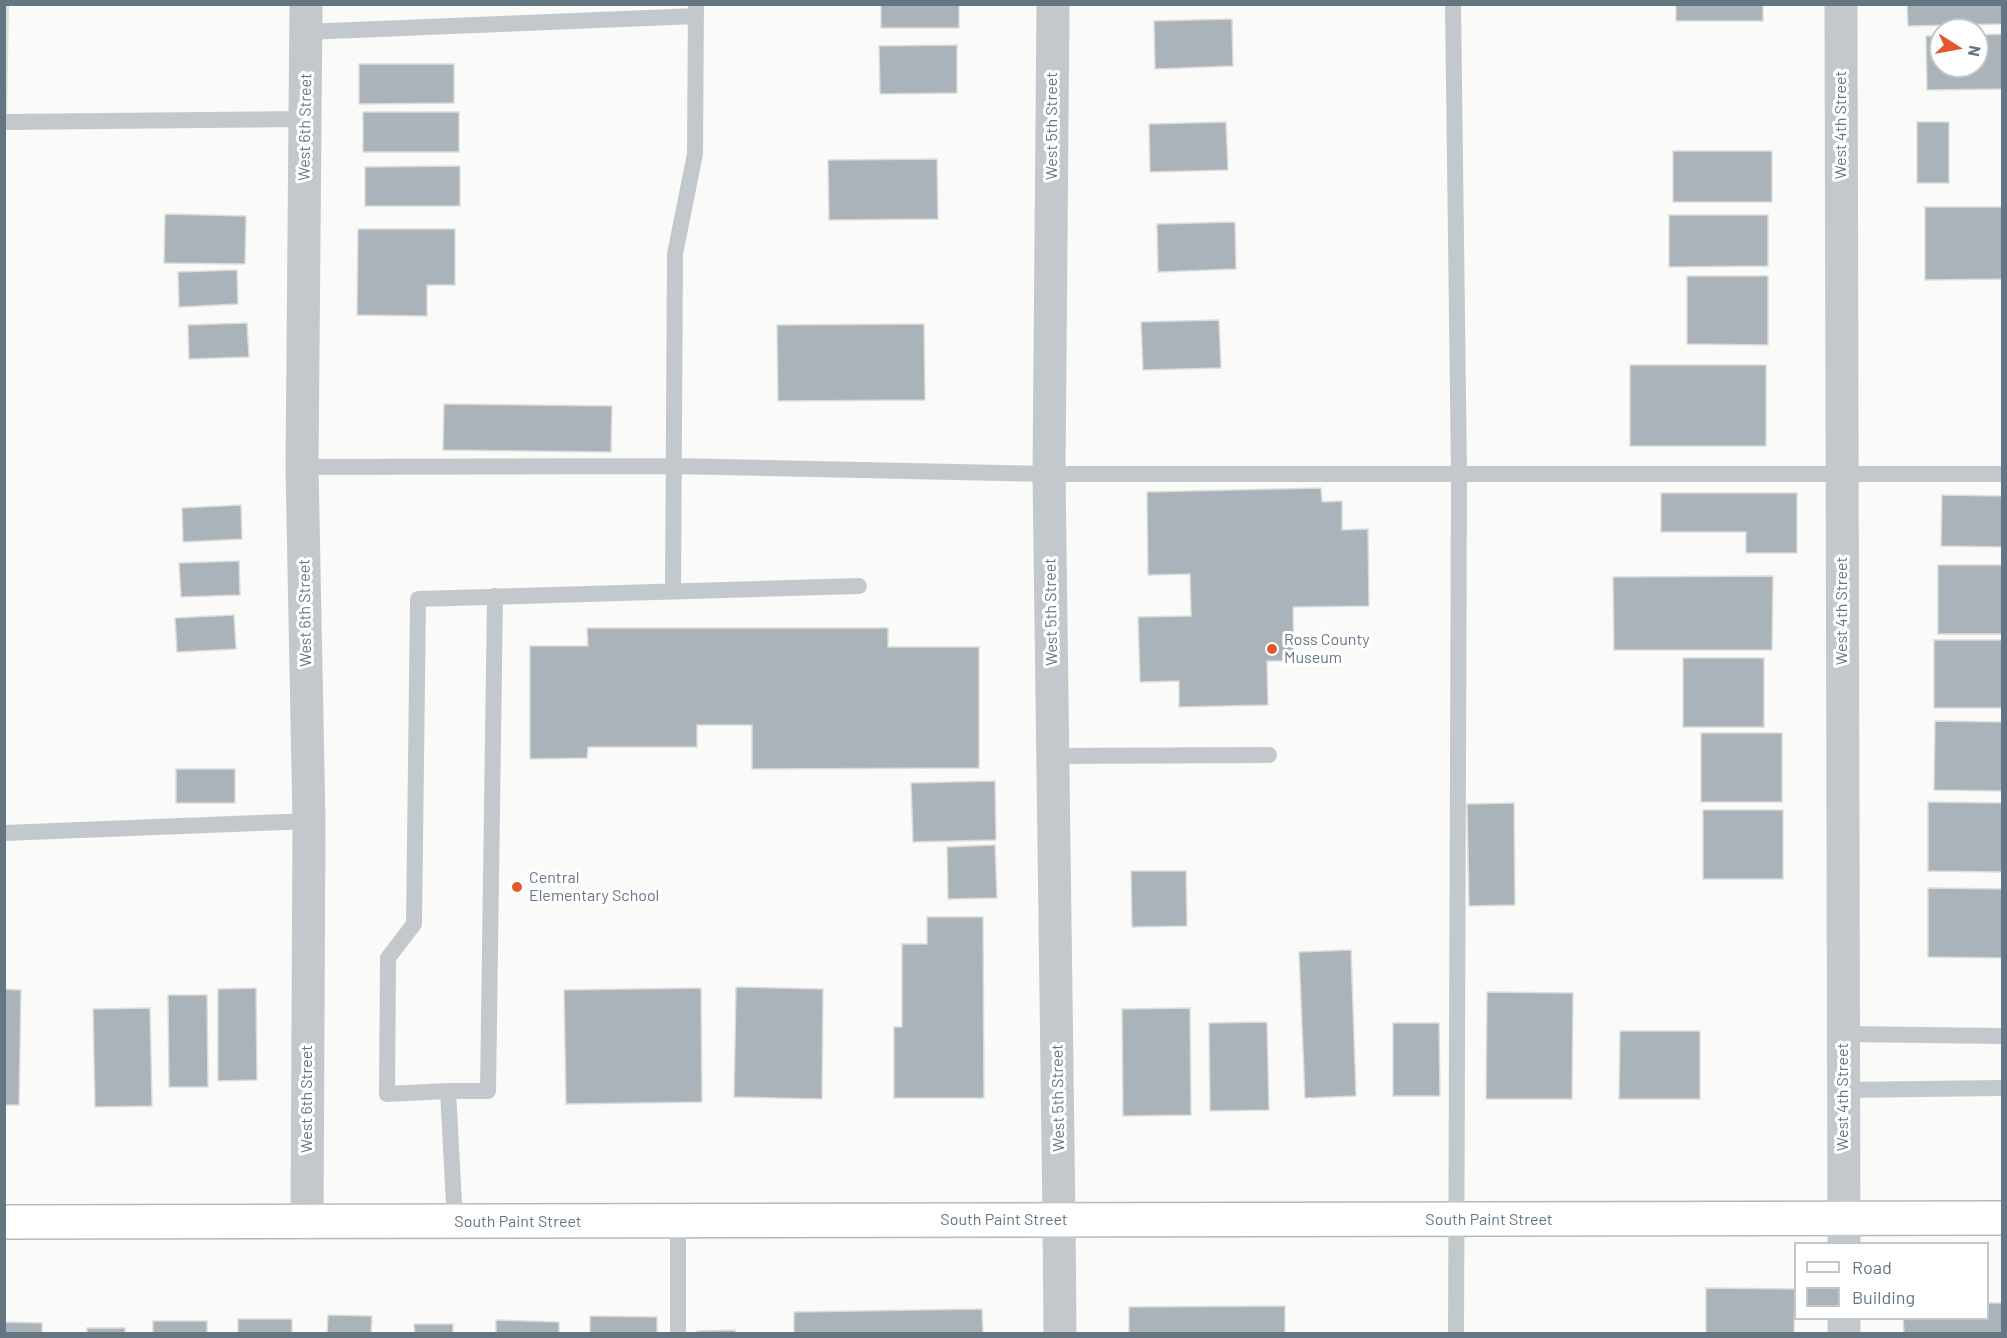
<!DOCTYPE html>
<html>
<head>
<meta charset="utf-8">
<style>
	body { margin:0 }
	#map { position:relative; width:2007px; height:1338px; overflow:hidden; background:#fafaf8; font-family:Barlow,sans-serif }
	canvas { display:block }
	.frame { position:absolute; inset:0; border:6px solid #657683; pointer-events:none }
	.legend { position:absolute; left:1794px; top:1242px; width:195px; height:78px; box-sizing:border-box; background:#fff; border:2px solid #c1c8cd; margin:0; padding:8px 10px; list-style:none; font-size:18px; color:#657683 }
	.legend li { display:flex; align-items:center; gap:12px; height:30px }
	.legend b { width:30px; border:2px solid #c1c8cd }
	.north { position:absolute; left:1929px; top:18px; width:60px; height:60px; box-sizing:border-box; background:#fff; border:2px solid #c1c8cd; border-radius:50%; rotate:101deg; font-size:16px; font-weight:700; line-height:24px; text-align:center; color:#657683 }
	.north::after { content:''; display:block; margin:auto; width:21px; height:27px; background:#e4572e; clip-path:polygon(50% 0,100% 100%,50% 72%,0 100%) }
</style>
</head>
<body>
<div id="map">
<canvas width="2007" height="1338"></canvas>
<div class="frame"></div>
<ul class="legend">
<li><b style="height:8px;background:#fff"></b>Road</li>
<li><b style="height:16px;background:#aab3b9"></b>Building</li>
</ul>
<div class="north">N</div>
</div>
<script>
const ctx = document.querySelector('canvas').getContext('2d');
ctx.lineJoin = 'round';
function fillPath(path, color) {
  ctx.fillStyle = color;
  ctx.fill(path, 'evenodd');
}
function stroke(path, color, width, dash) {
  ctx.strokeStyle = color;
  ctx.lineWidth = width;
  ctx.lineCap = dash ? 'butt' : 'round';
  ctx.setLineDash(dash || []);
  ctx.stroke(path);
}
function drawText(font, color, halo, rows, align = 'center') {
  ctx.font = font + ' Barlow,sans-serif';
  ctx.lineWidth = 6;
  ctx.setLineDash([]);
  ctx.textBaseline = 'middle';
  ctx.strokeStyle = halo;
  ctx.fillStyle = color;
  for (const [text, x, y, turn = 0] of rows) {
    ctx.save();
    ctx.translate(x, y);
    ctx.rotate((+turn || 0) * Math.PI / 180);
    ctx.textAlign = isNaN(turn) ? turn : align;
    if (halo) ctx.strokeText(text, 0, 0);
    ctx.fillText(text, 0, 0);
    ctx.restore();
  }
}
const green = new Path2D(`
	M 4,5 L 9,5 L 7,122 L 4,122 Z`);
const building = new Path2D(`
	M 881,4 L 959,4 L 959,28 L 881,28 Z
	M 1676,4 L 1763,4 L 1763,21 L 1676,21 Z
	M 1907,4 L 2002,4 L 2002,24 L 1908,26 Z
	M 1232,19 L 1233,66 L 1155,69 L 1154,21 Z
	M 2002,34 L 2002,89 L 1927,90 L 1926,36 L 1941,36 L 1941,66 L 1977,66 L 1977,35 Z
	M 957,45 L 957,93 L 880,94 L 879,46 Z
	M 359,64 L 454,64 L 454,103 L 359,104 Z
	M 363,112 L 459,112 L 459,152 L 363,152 Z
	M 1226,122 L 1228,170 L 1150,172 L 1149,124 Z
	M 1917,122 L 1949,122 L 1949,183 L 1917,183 Z
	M 1673,151 L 1772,151 L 1772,202 L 1673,202 Z
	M 937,159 L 938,219 L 829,220 L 828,160 Z
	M 460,166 L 460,206 L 365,206 L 365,167 Z
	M 1925,207 L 2002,207 L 2002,279 L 1925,280 Z
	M 165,214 L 246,216 L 245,264 L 164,263 Z
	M 1669,215 L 1768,215 L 1768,266 L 1669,267 Z
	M 1235,222 L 1236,269 L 1158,272 L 1157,224 Z
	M 358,229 L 455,229 L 455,285 L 427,285 L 427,316 L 357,315 Z
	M 237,270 L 238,304 L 179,307 L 178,272 Z
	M 1687,276 L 1768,276 L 1768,345 L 1687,344 Z
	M 1219,320 L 1221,368 L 1143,370 L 1141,322 Z
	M 247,323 L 249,357 L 189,359 L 188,325 Z
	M 924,324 L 925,400 L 778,401 L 777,325 Z
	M 1630,365 L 1766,365 L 1766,446 L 1630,446 Z
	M 444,404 L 612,406 L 611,452 L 443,450 Z
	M 1321,488 L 1322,502 L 1342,501 L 1342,530 L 1368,529 L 1369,606 L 1293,607 L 1294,661 L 1267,661 L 1268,705 L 1179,707 L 1179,681 L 1140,682 L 1138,617 L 1191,616 L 1190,574 L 1148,575 L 1147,492 Z
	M 1661,493 L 1797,493 L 1797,553 L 1746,553 L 1746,532 L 1661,532 Z
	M 1942,495 L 2002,496 L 2002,547 L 1941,546 Z
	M 241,505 L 242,539 L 183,542 L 182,508 Z
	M 239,561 L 240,595 L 181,597 L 179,563 Z
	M 1938,565 L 2002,565 L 2002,634 L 1938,634 Z
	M 1773,576 L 1772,650 L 1614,650 L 1613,577 Z
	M 234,615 L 236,649 L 177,652 L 175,618 Z
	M 587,628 L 888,628 L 888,647 L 979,647 L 979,768 L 752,769 L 752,725 L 697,725 L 697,747 L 588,747 L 587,758 L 530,759 L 530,646 L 588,646 Z
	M 1934,640 L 2002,640 L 2002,708 L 1934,708 Z
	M 1683,658 L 1764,658 L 1764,727 L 1683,727 Z
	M 1935,721 L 2002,722 L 2002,791 L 1934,790 Z
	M 1701,733 L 1782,733 L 1782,802 L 1701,802 Z
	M 176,769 L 235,769 L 235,803 L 176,803 Z
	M 995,781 L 996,840 L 913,842 L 911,783 Z
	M 1928,802 L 2002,803 L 2002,872 L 1928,871 Z
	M 1514,803 L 1515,905 L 1469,906 L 1467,804 Z
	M 1703,810 L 1783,810 L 1783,879 L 1703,879 Z
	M 995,845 L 997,898 L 948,899 L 947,847 Z
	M 1131,871 L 1186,871 L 1187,926 L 1132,927 Z
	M 1928,888 L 2002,889 L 2002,958 L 1928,957 Z
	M 927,917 L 983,917 L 984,1098 L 894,1098 L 894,1027 L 902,1027 L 902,944 L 927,944 Z
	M 1351,950 L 1356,1096 L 1305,1098 L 1299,952 Z
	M 736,987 L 823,989 L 822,1099 L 734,1097 Z
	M 256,988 L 257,1080 L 218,1081 L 218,989 Z
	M 701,988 L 702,1102 L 566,1104 L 564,990 Z
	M 4,989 L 21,990 L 19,1105 L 4,1105 Z
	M 1487,992 L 1573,993 L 1572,1099 L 1486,1099 Z
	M 168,995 L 207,995 L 208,1087 L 169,1087 Z
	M 150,1008 L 152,1106 L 95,1107 L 93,1009 Z
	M 1190,1008 L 1191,1115 L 1123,1116 L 1122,1009 Z
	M 1267,1022 L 1269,1110 L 1210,1111 L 1209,1023 Z
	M 1393,1023 L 1439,1023 L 1440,1096 L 1393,1096 Z
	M 1620,1031 L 1700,1031 L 1700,1099 L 1619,1099 Z
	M 1706,1288 L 1795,1289 L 1794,1334 L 1706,1334 Z
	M 1988,1303 L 2002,1303 L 2002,1334 L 1904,1334 L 1903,1318 L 1988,1318 Z
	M 1285,1306 L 1285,1334 L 1129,1334 L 1129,1307 Z
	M 982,1309 L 983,1334 L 794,1334 L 794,1312 Z
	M 328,1315 L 372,1316 L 371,1334 L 327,1334 Z
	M 590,1316 L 657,1317 L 657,1334 L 590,1334 Z
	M 238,1319 L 292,1319 L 292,1334 L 238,1334 Z
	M 496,1320 L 559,1322 L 559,1334 L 496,1334 Z
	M 153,1321 L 207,1321 L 207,1334 L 153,1334 Z
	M 5,1322 L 42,1323 L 42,1334 L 5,1334 Z
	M 414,1324 L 453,1324 L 453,1334 L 415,1334 Z
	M 87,1328 L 125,1328 L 125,1334 L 87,1334 Z
	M 735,1330 L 735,1334 L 697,1334 L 697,1331 Z`);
const service = new Path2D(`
	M 1453,4 L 1459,474 L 1456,1334
	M 305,32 L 696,16
	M 4,122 L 305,119
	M 302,467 L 673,466 L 1049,474 L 2002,474
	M 673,591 L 675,254 L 695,154 L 696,4
	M 1053,756 L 1269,755
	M 4,833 L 309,821
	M 1843,1034 L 2002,1036
	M 1843,1090 L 2002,1088
	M 448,1091 L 488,1091 L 495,596
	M 455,1222 L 448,1091 L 387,1094 L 388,958 L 414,924 L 418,599 L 859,586
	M 678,1222 L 678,1334`);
const minor = new Path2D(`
	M 306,4 L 302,467 L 309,821 L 307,1222
	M 1841,4 L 1844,1244
	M 1059,1219 L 1060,1334
	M 1844,1318 L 1844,1334`);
const tertiary = new Path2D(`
	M 1053,4 L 1049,474 L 1059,1219`);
const secondary = new Path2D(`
	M 4,1222 L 2002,1218`);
const markers = [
	[1272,649,6,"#e4572e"],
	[517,887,6,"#e4572e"]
];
const streetNames = [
	["West 4th Street",1841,125,-90],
	["West 5th Street",1052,126,-90],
	["West 6th Street",305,127,-89],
	["West 4th Street",1842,611,-90],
	["West 5th Street",1051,612,-91],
	["West 6th Street",305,613,-91],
	["West 4th Street",1843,1097,-90],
	["West 5th Street",1058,1098,-91],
	["West 6th Street",307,1099,-90],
	["South Paint Street",1004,1220],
	["South Paint Street",1489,1220],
	["South Paint Street",518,1222]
];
const poiNames = [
	["Ross County",1284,640],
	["Museum",1284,658],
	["Central",529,878],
	["Elementary School",529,896]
];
fillPath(green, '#dadfd7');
fillPath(building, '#aab3b9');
stroke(building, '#dcdcda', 1.5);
stroke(secondary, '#b3babf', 36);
stroke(service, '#c3c8cc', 16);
stroke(minor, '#c3c8cc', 33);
stroke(tertiary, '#c3c8cc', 33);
stroke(secondary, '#fff', 33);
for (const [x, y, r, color] of markers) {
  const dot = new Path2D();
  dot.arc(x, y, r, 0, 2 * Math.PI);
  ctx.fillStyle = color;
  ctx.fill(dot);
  stroke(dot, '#fff', 2);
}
drawText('16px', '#657683', '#fff', streetNames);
drawText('16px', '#657683', '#fff', poiNames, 'left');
</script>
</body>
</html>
